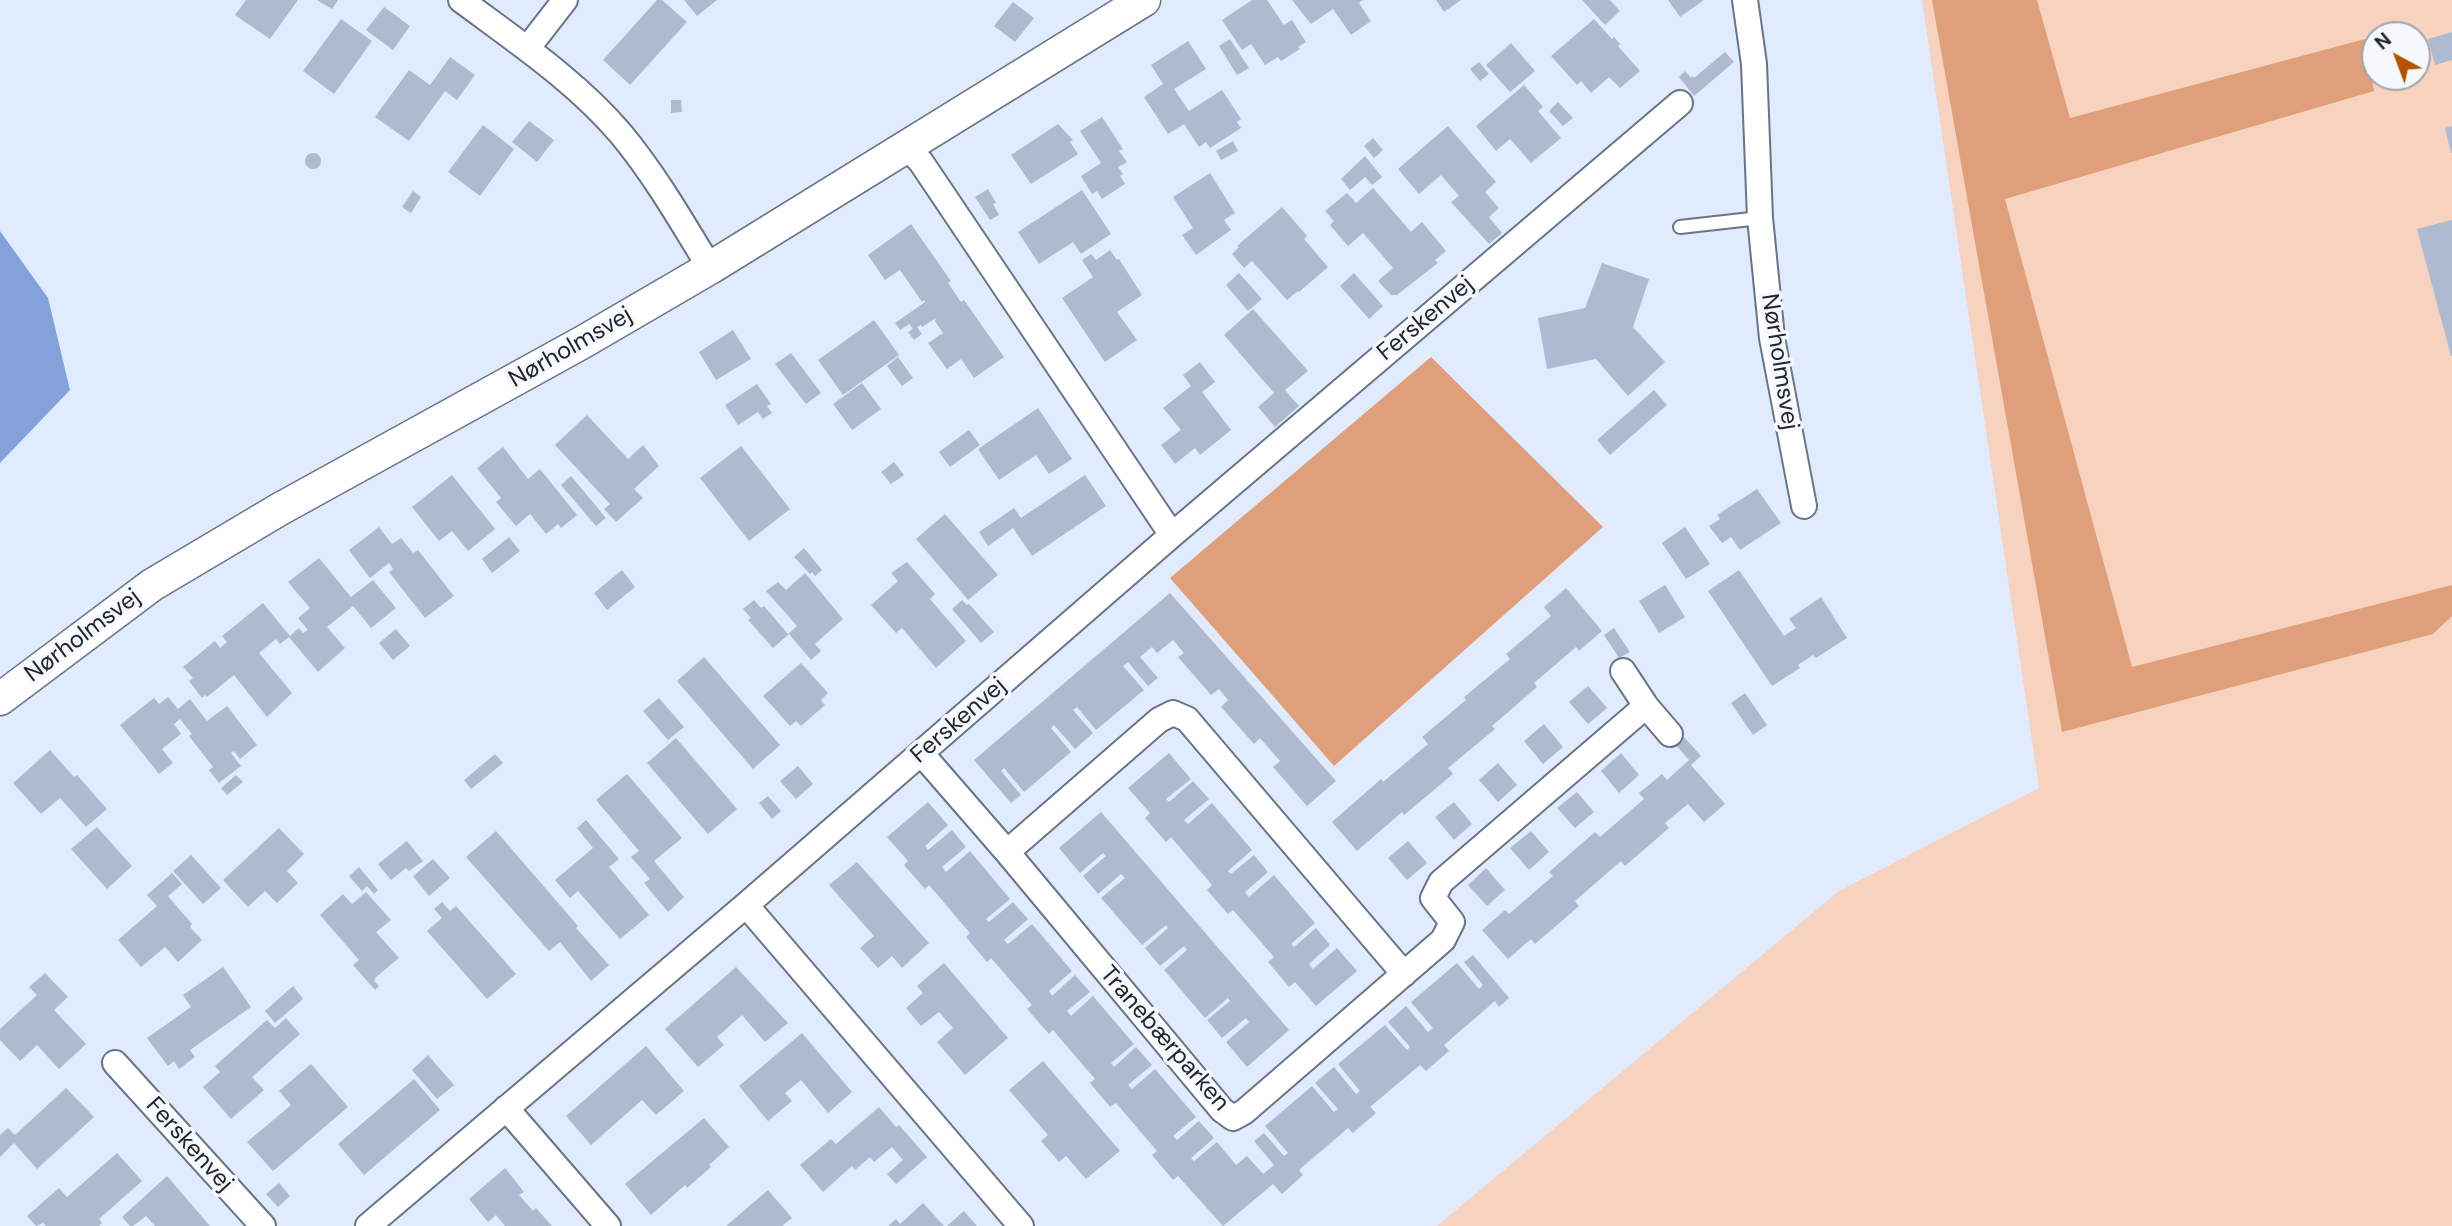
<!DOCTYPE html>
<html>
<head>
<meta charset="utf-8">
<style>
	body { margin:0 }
	#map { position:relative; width:2452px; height:1226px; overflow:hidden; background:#e1ebfe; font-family:"DM Sans",sans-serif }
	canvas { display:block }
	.north { position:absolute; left:2361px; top:21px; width:70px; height:70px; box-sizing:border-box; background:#f5f8fd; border:2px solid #a0a4aa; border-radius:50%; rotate:319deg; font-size:19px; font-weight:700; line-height:28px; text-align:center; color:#21252e }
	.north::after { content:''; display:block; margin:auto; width:24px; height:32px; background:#b15301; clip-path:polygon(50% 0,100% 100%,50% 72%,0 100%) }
</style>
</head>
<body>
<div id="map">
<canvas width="2452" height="1226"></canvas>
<div class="north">N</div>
</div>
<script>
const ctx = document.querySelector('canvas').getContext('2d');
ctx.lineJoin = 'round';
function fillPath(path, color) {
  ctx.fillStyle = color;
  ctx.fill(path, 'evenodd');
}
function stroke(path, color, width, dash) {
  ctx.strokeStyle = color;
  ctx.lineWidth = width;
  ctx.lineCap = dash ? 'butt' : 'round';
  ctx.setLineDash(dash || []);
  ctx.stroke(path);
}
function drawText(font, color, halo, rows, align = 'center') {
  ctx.font = font + ' "DM Sans",sans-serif';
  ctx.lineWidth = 7;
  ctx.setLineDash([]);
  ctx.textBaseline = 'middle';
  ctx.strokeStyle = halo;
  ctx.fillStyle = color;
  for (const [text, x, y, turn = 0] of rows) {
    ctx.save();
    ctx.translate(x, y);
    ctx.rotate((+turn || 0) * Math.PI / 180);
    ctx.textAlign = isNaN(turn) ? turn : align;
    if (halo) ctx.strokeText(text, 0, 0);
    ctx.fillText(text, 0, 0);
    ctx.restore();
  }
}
const green = new Path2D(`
	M 1922,0 L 2452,0 L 2452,1226 L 1437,1226 L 1839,891 L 2039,788 ZM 2375,35 L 2417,35 L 2417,77 L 2375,77 Z`);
const forest = new Path2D(`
	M 1932,0 L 2037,0 L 2070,118 L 2365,39 L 2374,91 L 2005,199 L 2132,667 L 2452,585 L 2452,616 L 2433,634 L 2062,732 Z
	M 1431,357 L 1603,527 L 1334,766 L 1170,578 Z`);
const water = new Path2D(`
	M 0,231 L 48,298 L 70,390 L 0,463 Z`);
const building = new Path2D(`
	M 246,0 L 298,0 L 270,39 L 235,15 Z
	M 317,0 L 338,0 L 332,9 Z
	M 657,0 L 662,0 L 687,22 L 630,85 L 603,60 Z
	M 684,0 L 717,0 L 697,16 Z
	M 1252,0 L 1267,0 L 1284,25 L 1292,20 L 1306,42 L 1298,47 L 1300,49 L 1281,61 L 1278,57 L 1265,65 L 1251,44 L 1242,50 L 1222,20 Z
	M 1292,0 L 1363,0 L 1359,3 L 1371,21 L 1351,35 L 1333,9 L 1311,24 Z
	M 1436,0 L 1461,0 L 1444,12 Z
	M 1582,0 L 1610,0 L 1620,11 L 1605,25 Z
	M 1668,0 L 1704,0 L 1680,17 Z
	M 1013,2 L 1034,18 L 1015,42 L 994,26 Z
	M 384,7 L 410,26 L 393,50 L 366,30 Z
	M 341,19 L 372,41 L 334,94 L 303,71 Z
	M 1594,19 L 1612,39 L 1614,37 L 1620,44 L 1618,46 L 1640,71 L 1620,88 L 1609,77 L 1591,93 L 1581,81 L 1577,85 L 1551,56 Z
	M 2452,32 L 2452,60 L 2435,65 L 2428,39 Z
	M 1230,39 L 1249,68 L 1237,75 L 1219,46 Z
	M 1188,41 L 1206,69 L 1174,89 L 1189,111 L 1222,90 L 1241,119 L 1237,122 L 1241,128 L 1210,148 L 1206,142 L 1199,147 L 1184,124 L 1168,134 L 1144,97 L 1163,84 L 1151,65 Z
	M 1511,43 L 1535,71 L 1510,92 L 1486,65 Z
	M 1725,52 L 1734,62 L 1694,96 L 1679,77 L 1685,71 L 1691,78 L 1693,76 L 1694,78 Z
	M 450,57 L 475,75 L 457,100 L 445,91 L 409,141 L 375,117 L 409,70 L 430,85 Z
	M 1479,62 L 1489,74 L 1480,81 L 1470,69 Z
	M 1524,85 L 1543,107 L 1538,111 L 1561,138 L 1531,163 L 1510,139 L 1496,151 L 1476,126 Z
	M 671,100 L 681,100 L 682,112 L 671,113 Z
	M 1558,102 L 1573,118 L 1563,126 L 1549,111 Z
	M 1102,117 L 1123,149 L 1119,151 L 1127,162 L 1118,167 L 1123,174 L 1120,176 L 1125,184 L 1102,199 L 1097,191 L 1092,194 L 1081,176 L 1101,163 L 1080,131 Z
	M 529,121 L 554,140 L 537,162 L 512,142 Z
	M 1058,124 L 1073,140 L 1070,142 L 1078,154 L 1031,184 L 1011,155 Z
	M 483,125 L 514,149 L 480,196 L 448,172 Z
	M 1448,126 L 1496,182 L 1485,192 L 1499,208 L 1489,217 L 1502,233 L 1489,244 L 1451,202 L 1459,196 L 1441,175 L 1419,194 L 1398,169 Z
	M 2452,126 L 2452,153 L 2451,153 L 2445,128 Z
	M 1373,138 L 1383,150 L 1374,158 L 1364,146 Z
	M 1233,141 L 1238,151 L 1221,160 L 1216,151 Z
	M305 161a8 8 0 1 1 16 0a8 8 0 1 1-16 0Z
	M 1365,156 L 1382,177 L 1372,185 L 1365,177 L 1350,190 L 1341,179 Z
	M 1210,173 L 1235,213 L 1224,220 L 1231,230 L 1196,255 L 1182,235 L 1193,228 L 1173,197 Z
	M 1373,188 L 1411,232 L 1422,222 L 1446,251 L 1435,260 L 1438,263 L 1397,295 L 1391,295 L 1378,281 L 1393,268 L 1363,233 L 1348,246 L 1330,225 L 1334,221 L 1325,211 L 1347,193 L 1356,203 Z
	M 988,189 L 996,203 L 993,204 L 999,215 L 990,220 L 975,197 Z
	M 1082,190 L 1111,234 L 1081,254 L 1073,242 L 1039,264 L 1018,232 Z
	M 413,191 L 421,197 L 411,213 L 402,207 Z
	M 1282,207 L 1307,236 L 1304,239 L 1328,267 L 1299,292 L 1298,291 L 1287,300 L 1252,261 L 1244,268 L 1232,254 L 1239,247 L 1237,246 Z
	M 2452,220 L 2452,356 L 2451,356 L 2417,229 Z
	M 911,224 L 951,281 L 948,283 L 961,302 L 964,300 L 1004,357 L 974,378 L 961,359 L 947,369 L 928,343 L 943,333 L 935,321 L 936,318 L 922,327 L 921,325 L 917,327 L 922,334 L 914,340 L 908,332 L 913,329 L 909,324 L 900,330 L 895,323 L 925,302 L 924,300 L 922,302 L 900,270 L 885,280 L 868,255 Z
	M 1110,250 L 1117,260 L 1119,259 L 1142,295 L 1117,312 L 1137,340 L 1105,362 L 1062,298 L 1093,277 L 1082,260 L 1091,254 L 1096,260 Z
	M 1602,263 L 1649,279 L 1633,327 L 1665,362 L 1628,396 L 1596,359 L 1547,369 L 1538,318 L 1585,308 Z
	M 1239,273 L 1262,299 L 1248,311 L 1226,285 Z
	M 1354,273 L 1383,306 L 1369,319 L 1340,286 Z
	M 1253,309 L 1308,371 L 1285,390 L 1299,406 L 1275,427 L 1258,407 L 1274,393 L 1224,335 Z
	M 874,320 L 899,355 L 843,395 L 818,360 Z
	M 733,330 L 751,359 L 716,380 L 699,352 Z
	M 791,353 L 821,393 L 806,404 L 775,364 Z
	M 898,357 L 913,378 L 902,386 L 887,366 Z
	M 1200,362 L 1215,382 L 1202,392 L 1231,430 L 1200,455 L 1195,448 L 1175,464 L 1161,445 L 1181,430 L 1163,408 L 1191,386 L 1183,375 Z
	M 862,383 L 881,409 L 852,430 L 833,404 Z
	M 757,384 L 771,404 L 767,406 L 772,413 L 763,419 L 758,412 L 738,425 L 725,405 Z
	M 1654,390 L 1667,405 L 1610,455 L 1597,440 Z
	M 1038,408 L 1072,459 L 1049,474 L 1036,455 L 999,480 L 978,449 Z
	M 587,415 L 628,459 L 643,445 L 659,466 L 634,489 L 643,498 L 616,522 L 604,509 L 610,504 L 555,445 Z
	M 969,430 L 980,445 L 950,467 L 939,452 Z
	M 741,446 L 790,509 L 749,541 L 700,478 Z
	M 503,447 L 528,479 L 540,469 L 577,515 L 561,528 L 558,524 L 546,534 L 530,514 L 516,526 L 496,502 L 501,498 L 477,468 Z
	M 894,462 L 904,475 L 891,484 L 881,472 Z
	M 452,475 L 495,529 L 468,551 L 452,531 L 439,541 L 412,507 Z
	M 1085,475 L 1106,506 L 1032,556 L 1013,528 L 988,546 L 979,532 L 1014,508 L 1021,518 Z
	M 571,476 L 606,518 L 596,526 L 561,485 Z
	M 1757,489 L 1781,523 L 1740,550 L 1731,537 L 1722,543 L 1709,526 L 1720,519 L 1717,515 Z
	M 945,514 L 998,575 L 968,600 L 916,539 Z
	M 379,527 L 392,544 L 401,538 L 413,553 L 418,550 L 454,596 L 425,618 L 389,572 L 393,569 L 389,563 L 370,578 L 349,550 Z
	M 1685,527 L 1710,564 L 1686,579 L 1662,543 Z
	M 509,537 L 520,551 L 492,573 L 482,559 Z
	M 804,548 L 822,570 L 815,576 L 812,572 L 810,574 L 794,557 Z
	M 319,558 L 351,597 L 373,580 L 396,608 L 371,628 L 353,606 L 327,627 L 345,648 L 318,672 L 289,637 L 280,644 L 276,639 L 259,653 L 292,693 L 267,717 L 234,675 L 207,697 L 205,695 L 202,698 L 189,681 L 193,678 L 183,667 L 215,641 L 220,648 L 227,642 L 222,636 L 263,603 L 290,636 L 299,628 L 303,633 L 308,630 L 298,618 L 310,608 L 288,582 Z
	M 907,562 L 935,594 L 930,599 L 966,641 L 936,668 L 902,628 L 896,633 L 871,605 L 898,581 L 891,573 Z
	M 622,570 L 635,587 L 607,610 L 594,593 Z
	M 1739,570 L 1784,636 L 1796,628 L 1789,619 L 1821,597 L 1847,638 L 1816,658 L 1813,655 L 1798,665 L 1800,668 L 1772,686 L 1708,591 Z
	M 805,573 L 843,619 L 815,644 L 821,651 L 811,660 L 789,634 L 773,648 L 748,620 L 751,618 L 743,609 L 754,600 L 761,608 L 764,606 L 788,634 L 797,626 L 766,591 L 778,582 L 786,590 Z
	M 1665,585 L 1685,617 L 1659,633 L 1639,601 Z
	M 1566,588 L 1602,631 L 1579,651 L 1576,647 L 1534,683 L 1537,687 L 1492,726 L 1495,729 L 1448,768 L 1453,774 L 1404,815 L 1402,812 L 1357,851 L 1332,822 L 1381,779 L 1383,782 L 1428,744 L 1422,737 L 1466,700 L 1464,697 L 1510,659 L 1506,654 L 1551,616 L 1544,607 Z
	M 1170,593 L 1336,781 L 1307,806 L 1273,767 L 1280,761 L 1260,738 L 1254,744 L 1221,707 L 1228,700 L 1219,689 L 1211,695 L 1178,657 L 1184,653 L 1173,640 L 1157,653 L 1152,647 L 1140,657 L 1158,678 L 1148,686 L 1128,662 L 1123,666 L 1144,690 L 1096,730 L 1077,707 L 1073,710 L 1093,733 L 1075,749 L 1054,725 L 1051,728 L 1071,752 L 1024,792 L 1004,768 L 1001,771 L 1021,795 L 1011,803 L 974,760 Z
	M 962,600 L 967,605 L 969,604 L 994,632 L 981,643 L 952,609 Z
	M 1614,628 L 1630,652 L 1619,658 L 1604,635 Z
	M 396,629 L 410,646 L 393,660 L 379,643 Z
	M 704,657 L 780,745 L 753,769 L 677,681 Z
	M 801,663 L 828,693 L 821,700 L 825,705 L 801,726 L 796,721 L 790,726 L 763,696 Z
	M 1588,686 L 1607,708 L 1588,724 L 1569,702 Z
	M 1745,693 L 1767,725 L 1753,735 L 1731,703 Z
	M 168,697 L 178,709 L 190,699 L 207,721 L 227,706 L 257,745 L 240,759 L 234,751 L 231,753 L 241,766 L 219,783 L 209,770 L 213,767 L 189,736 L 192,734 L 180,719 L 174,724 L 181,734 L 162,749 L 173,763 L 159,774 L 120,725 L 154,698 L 159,704 Z
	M 659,698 L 684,727 L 668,740 L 643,711 Z
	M 1544,724 L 1563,747 L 1543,764 L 1524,741 Z
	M 1683,736 L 1701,756 L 1691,765 L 1725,804 L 1704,822 L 1688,804 L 1665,823 L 1669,828 L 1625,866 L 1621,861 L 1575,901 L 1579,906 L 1535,944 L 1531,939 L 1508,959 L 1482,930 L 1505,910 L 1509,914 L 1553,876 L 1549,872 L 1595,832 L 1600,837 L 1644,799 L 1639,793 L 1662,774 L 1667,780 L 1689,760 L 1675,744 Z
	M 676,738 L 737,809 L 708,834 L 647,763 Z
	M 50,750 L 74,777 L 77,775 L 107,809 L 86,827 L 60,798 L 41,814 L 13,783 Z
	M 1169,753 L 1191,779 L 1166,799 L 1169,802 L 1193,781 L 1209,799 L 1184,820 L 1188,824 L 1212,803 L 1252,850 L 1228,871 L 1231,874 L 1254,855 L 1268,872 L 1245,892 L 1249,897 L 1274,875 L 1315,923 L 1291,944 L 1294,947 L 1316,928 L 1330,945 L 1309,964 L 1313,969 L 1337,948 L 1357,971 L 1316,1006 L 1295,982 L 1289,987 L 1268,962 L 1274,957 L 1233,910 L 1228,914 L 1207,890 L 1212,885 L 1171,837 L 1166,842 L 1145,818 L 1150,813 L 1128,788 Z
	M 1621,753 L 1639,775 L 1619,793 L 1601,771 Z
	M 495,754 L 503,763 L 471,789 L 464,780 Z
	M 1498,763 L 1517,785 L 1498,802 L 1479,780 Z
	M 798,766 L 813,784 L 796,799 L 780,781 Z
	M 627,774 L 682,838 L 654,861 L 684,897 L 668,912 L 644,883 L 650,879 L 631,857 L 639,851 L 596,800 Z
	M 236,775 L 243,782 L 227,795 L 221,788 Z
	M 1577,792 L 1594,812 L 1575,828 L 1557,808 Z
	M 768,796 L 781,811 L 772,819 L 759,803 Z
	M 928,802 L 948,825 L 925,846 L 928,850 L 952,830 L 966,847 L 942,867 L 946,872 L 970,851 L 1010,899 L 986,919 L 989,922 L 1013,902 L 1028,919 L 1004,940 L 1008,944 L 1032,924 L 1072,971 L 1049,991 L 1052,996 L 1075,975 L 1090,992 L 1067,1011 L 1071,1016 L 1093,996 L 1134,1044 L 1111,1063 L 1114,1067 L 1136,1047 L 1152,1065 L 1128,1085 L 1132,1089 L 1155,1069 L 1196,1117 L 1173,1136 L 1177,1140 L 1199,1121 L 1214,1138 L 1191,1158 L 1194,1161 L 1217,1142 L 1236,1165 L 1247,1156 L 1263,1174 L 1274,1165 L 1254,1141 L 1264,1133 L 1284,1156 L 1288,1153 L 1265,1126 L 1312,1086 L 1334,1112 L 1338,1109 L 1315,1083 L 1334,1067 L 1356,1094 L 1360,1091 L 1338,1064 L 1385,1025 L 1407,1050 L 1410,1047 L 1388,1022 L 1406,1006 L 1428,1032 L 1433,1028 L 1411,1002 L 1457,963 L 1479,989 L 1483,985 L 1464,962 L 1473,955 L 1509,998 L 1499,1007 L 1495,1001 L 1444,1045 L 1449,1051 L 1426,1071 L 1420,1065 L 1370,1107 L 1376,1113 L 1353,1133 L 1348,1128 L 1299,1170 L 1303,1175 L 1282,1194 L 1273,1184 L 1223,1226 L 1178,1176 L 1173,1180 L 1152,1155 L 1157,1151 L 1116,1103 L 1110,1107 L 1090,1083 L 1095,1079 L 1053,1030 L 1049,1034 L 1027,1009 L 1032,1005 L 991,958 L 987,962 L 966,937 L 970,933 L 929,885 L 925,889 L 904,865 L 908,861 L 887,837 Z
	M 1454,802 L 1472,824 L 1454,840 L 1435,817 Z
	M 1101,812 L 1289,1030 L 1247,1067 L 1226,1042 L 1249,1022 L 1246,1018 L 1222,1038 L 1207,1020 L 1230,1001 L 1228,998 L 1205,1018 L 1164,970 L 1187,950 L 1184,946 L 1160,966 L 1145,948 L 1168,928 L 1166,925 L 1142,945 L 1101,898 L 1125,878 L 1121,874 L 1098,894 L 1083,876 L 1106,856 L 1103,853 L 1080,873 L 1059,848 Z
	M 586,820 L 619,859 L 609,867 L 649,915 L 620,939 L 578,891 L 570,898 L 555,880 L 593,848 L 577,828 Z
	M 97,827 L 132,866 L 107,889 L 71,849 Z
	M 279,828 L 304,854 L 287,871 L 298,883 L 277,903 L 265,891 L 248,907 L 223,880 Z
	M 496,831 L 578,926 L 576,928 L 609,965 L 591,981 L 560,942 L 549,951 L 466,857 Z
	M 1531,831 L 1549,852 L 1529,870 L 1510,848 Z
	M 407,841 L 423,861 L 409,871 L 406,868 L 391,880 L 378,864 Z
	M 1408,841 L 1427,863 L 1407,880 L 1388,858 Z
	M 191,855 L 221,888 L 203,904 L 173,871 Z
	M 433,859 L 450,878 L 429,896 L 413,876 Z
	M 857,862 L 929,943 L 902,968 L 892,956 L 878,968 L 860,948 L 874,936 L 829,885 Z
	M 359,867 L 378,890 L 374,894 L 367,886 L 362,891 L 349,876 Z
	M 1486,868 L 1505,890 L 1487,906 L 1468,885 Z
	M 172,873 L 182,884 L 168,896 L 192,924 L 190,927 L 202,940 L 178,962 L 165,947 L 141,967 L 118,940 L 157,906 L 147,895 Z
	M 366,892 L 391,920 L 376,932 L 399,958 L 376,977 L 374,981 L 379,986 L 375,990 L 353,965 L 359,960 L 320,915 L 343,894 L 352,904 Z
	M 442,902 L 450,911 L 456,906 L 516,974 L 487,999 L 427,931 L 442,918 L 434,909 Z
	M 944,963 L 1008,1038 L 965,1075 L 937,1042 L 953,1028 L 939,1012 L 921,1026 L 906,1008 L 923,993 L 917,986 Z
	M 223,967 L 251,1007 L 190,1050 L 195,1057 L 179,1069 L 174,1061 L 168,1066 L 147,1038 L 191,1007 L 183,995 Z
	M 736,967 L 788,1023 L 765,1042 L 742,1015 L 717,1037 L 724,1045 L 698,1067 L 665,1029 Z
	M 45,973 L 68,997 L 54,1010 L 86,1044 L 59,1069 L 37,1045 L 20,1061 L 0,1040 L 0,1029 L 37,995 L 29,987 Z
	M 293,986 L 303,999 L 275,1023 L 265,1011 Z
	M 286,1018 L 300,1034 L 252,1077 L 264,1090 L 231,1119 L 203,1087 L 220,1072 L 215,1066 L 267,1020 L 275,1028 Z
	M 802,1033 L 852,1092 L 828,1113 L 801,1080 L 785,1093 L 792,1101 L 768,1121 L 739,1086 Z
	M 646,1046 L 684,1091 L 656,1115 L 642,1100 L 591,1145 L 566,1116 Z
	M 428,1055 L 454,1085 L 437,1099 L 412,1070 Z
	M 1043,1061 L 1120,1151 L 1086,1179 L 1066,1156 L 1059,1162 L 1041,1141 L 1048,1135 L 1009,1090 Z
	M 311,1064 L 348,1107 L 273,1171 L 247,1142 L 291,1105 L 279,1091 Z
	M 414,1079 L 440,1110 L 364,1175 L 338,1144 Z
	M 66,1088 L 94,1117 L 37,1169 L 14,1143 L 0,1157 L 0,1135 L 8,1128 L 15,1135 Z
	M 879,1107 L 896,1127 L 899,1125 L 927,1157 L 896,1184 L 887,1174 L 903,1160 L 892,1147 L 874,1162 L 870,1157 L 855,1170 L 852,1166 L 823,1192 L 800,1165 L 831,1139 L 836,1144 Z
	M 704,1118 L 729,1147 L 709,1165 L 711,1167 L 687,1188 L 685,1185 L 651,1215 L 625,1184 Z
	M 117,1153 L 142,1181 L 99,1219 L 102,1223 L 99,1226 L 46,1226 L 43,1223 L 36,1226 L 27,1216 L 59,1188 L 67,1197 Z
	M 505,1168 L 524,1192 L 519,1195 L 533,1211 L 536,1208 L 552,1226 L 505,1226 L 496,1215 L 488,1222 L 469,1199 Z
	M 167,1176 L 210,1226 L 155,1226 L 146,1216 L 133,1226 L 130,1226 L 122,1217 Z
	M 279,1183 L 290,1196 L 278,1207 L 266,1194 Z
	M 768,1190 L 792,1218 L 782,1226 L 726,1226 Z
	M 923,1203 L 944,1226 L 888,1226 L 896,1219 L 900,1224 Z
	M 964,1211 L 977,1226 L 947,1226 Z`);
const service = new Path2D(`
	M 1680,227 L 1760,218`);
const minor = new Path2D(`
	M 461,0 C 516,41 576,81 621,134 C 655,175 682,222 710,268
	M 1745,0 L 1754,64 L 1760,218 L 1772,338 L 1804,506
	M 527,49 L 565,0
	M 907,147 L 921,162 L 1172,535
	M 1646,706 L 1670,734
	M 921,753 L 1007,852 L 1222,1110 L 1233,1118 L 1244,1112 L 1443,940 L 1452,922 L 1433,898 L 1441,882 L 1646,706 L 1623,671
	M 1007,852 L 1159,720 L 1173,713 L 1187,719 L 1404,974
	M 746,905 L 1021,1226
	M 115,1063 L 263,1226
	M 506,1108 L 608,1226
	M 368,1226 L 746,905 L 1172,535 L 1680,103`);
const tertiary = new Path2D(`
	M 0,699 L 152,585 L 280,509 L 583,342 L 710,268 L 1144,0`);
const streetNames = [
	["Ferskenvej",1426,319,-40],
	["Nørholmsvej",571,348,-30],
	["Nørholmsvej",1779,362,81],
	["Nørholmsvej",83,636,-37],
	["Ferskenvej",959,721,-41],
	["Tranebærparken",1164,1039,49],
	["Ferskenvej",189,1145,48]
];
fillPath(green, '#f7d2be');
fillPath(forest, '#df9f7a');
fillPath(water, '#83a2db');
fillPath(building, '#adbad0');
stroke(service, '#687488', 16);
stroke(minor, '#687488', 28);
stroke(tertiary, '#687488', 35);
stroke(service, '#fff', 12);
stroke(minor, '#fff', 24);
stroke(tertiary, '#fff', 32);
drawText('24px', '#21252e', '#f5f8fd', streetNames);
</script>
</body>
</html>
